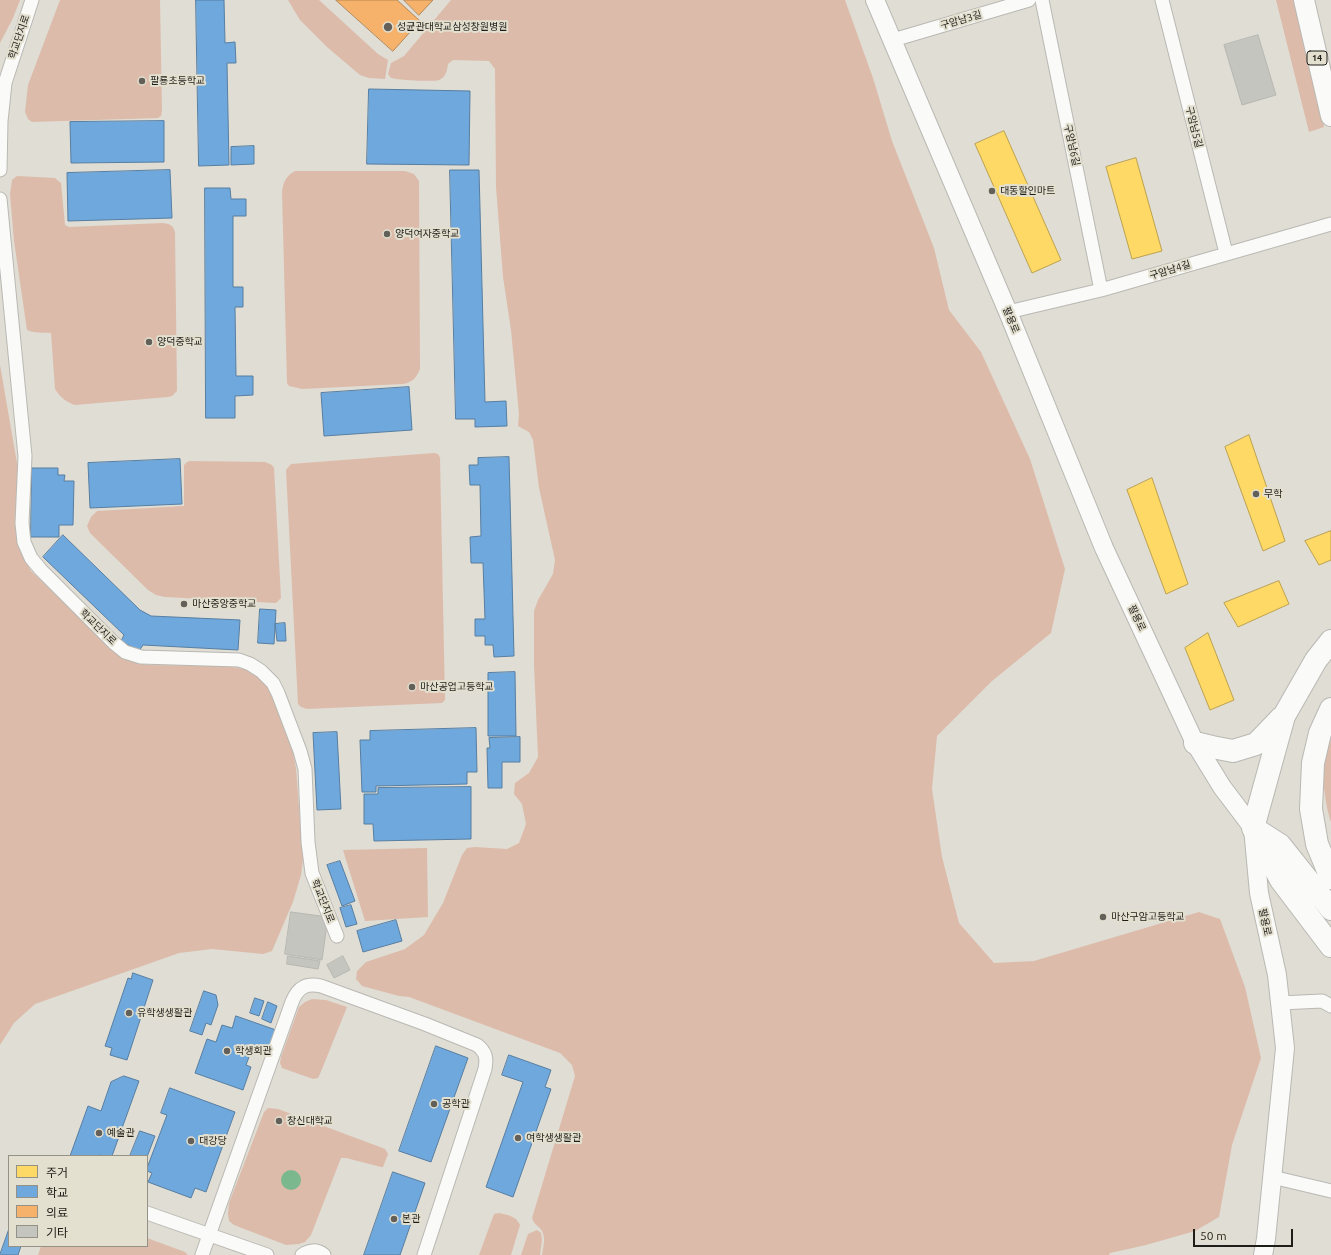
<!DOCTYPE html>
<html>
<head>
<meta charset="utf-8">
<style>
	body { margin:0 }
	#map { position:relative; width:1331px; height:1255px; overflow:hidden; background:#dfddd4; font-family:Ubuntu,"Noto Sans KR",sans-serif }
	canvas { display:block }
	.legend { position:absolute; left:8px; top:1155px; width:140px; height:92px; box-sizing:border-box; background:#e3e0d0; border:1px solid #949286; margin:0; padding:5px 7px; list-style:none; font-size:12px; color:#1e1d17 }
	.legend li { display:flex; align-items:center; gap:8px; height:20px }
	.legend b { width:20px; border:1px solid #949286 }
	.scale { position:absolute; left:1193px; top:1229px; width:100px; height:18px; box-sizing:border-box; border:2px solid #1e1d17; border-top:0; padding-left:5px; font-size:12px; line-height:14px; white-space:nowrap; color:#1e1d17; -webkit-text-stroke:3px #e3e0d0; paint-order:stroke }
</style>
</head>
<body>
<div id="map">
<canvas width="1331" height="1255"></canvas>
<ul class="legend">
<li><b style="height:11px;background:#ffd966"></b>주거</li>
<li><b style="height:11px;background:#6fa8dc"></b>학교</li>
<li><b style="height:11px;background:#f6b26b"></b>의료</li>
<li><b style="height:11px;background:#c5c5bf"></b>기타</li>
</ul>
<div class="scale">50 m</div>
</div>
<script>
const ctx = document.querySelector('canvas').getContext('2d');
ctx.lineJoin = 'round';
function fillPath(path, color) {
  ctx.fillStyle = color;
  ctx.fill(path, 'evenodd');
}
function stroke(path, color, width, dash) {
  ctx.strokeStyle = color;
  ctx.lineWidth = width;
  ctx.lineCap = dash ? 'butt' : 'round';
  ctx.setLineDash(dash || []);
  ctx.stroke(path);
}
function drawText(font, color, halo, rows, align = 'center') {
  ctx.font = font + ' Ubuntu,"Noto Sans KR",sans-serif';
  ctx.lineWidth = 4;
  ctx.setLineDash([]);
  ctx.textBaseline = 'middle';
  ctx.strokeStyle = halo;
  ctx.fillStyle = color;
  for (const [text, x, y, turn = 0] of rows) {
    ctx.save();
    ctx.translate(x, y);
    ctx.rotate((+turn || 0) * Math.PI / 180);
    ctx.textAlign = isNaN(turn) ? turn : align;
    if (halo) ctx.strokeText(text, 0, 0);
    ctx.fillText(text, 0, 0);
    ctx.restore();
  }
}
const green = new Path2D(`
	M 0,0 L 20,0 L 13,18 L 0,43 Z
	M 60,0 L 160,0 L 162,111 L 161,116 L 158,118 L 32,122 L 28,119 L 25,112 L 28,85 Z
	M 288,0 L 319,0 L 378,54 L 388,60 L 385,79 L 369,78 L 360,75 L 327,47 L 300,20 Z
	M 451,0 L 845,0 L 873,78 L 892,141 L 934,248 L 949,310 L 981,352 L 1030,459 L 1065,569 L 1051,633 L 992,681 L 937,736 L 932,789 L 942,857 L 959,923 L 994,963 L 1034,961 L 1199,912 L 1220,919 L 1245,987 L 1261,1058 L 1232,1145 L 1219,1217 L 1195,1231 L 1146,1245 L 1110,1253 L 1109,1255 L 542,1255 C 543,1248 546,1238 542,1231 C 539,1226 534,1225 532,1218 L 575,1076 L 572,1065 L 560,1053 L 409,997 L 399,996 L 362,986 L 356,979 L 357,971 L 366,962 L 405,949 L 424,935 L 443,903 L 462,855 L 467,848 L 475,847 L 507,849 L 519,843 L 526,824 L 522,804 L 514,794 L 515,783 L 529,773 L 538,757 L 534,665 L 534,611 L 538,600 L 553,574 L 555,560 L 539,488 L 533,440 L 529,432 L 518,426 L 519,414 L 511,330 L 503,277 L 496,187 L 495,69 L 489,61 L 453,60 L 448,64 C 447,71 446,77 439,80 C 434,82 404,80 396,79 L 391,78 L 388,74 L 391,63 L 404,56 Z
	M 1276,0 L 1294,0 L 1324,127 L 1309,132 Z
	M 295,171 L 405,171 L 414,174 L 419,181 L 420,369 C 416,378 413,382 403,384 L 302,389 L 289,386 L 287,383 L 282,191 C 284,181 286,176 295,171 Z
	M 17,176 L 55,178 L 61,183 L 65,225 L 69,227 L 163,223 C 170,224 173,225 175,232 L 177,391 L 172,396 L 168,397 L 75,405 C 66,402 60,397 55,389 L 51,333 C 43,332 35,334 27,330 L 14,241 L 10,194 L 12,180 Z
	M 0,365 L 18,469 L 17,512 L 18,546 L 23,557 L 31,571 L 117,654 L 130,661 L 147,665 L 227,666 L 244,669 L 257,675 L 267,685 L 275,699 L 293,752 L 296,768 L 303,859 L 301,875 L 293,902 L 272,951 L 263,954 L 212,949 L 179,953 L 35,1004 L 14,1023 L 0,1045 Z
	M 434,453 L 438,454 L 440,458 L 445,700 L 442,703 L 307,709 L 301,707 L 298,704 L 286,470 L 291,464 Z
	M 190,461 L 265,462 L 272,465 L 274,468 L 281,598 L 276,603 L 165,597 L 156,595 L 148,590 L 90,533 L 87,526 L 91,517 L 97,511 L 184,506 L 184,465 L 187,462 Z
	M 1331,735 L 1331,822 C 1325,804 1321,774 1325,756 C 1326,749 1329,742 1331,735 Z
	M 427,848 L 428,917 L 365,921 L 343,850 Z
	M 312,999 L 326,1000 L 347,1007 L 320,1074 L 318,1078 L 313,1079 L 282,1068 L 280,1063 L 281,1057 L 299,1007 L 305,1002 Z
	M 268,1108 L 278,1109 L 380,1147 L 385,1149 L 388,1154 L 383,1167 L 381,1167 L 346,1158 L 341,1158 L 311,1235 L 305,1242 L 299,1244 L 286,1245 L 234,1225 L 229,1221 L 228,1214 L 229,1203 L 264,1112 Z
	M 499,1213 C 508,1215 516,1216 520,1225 L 511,1255 L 479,1255 L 494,1214 Z
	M 537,1230 L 541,1233 L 542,1240 L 540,1255 L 521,1255 L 528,1234 Z
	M 147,1238 L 185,1252 L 188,1255 L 38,1255 L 41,1246 L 147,1246 Z`);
const water = new Path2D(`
	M281 1180a10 10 0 1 1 20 0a10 10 0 1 1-20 0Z`);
const homes = new Path2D(`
	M 1004,131 L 1061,260 L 1032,273 L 975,144 Z
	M 1136,158 L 1162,251 L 1132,259 L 1106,167 Z
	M 1249,435 L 1285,541 L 1263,551 L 1225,447 Z
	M 1152,478 L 1188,584 L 1166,594 L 1127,490 Z
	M 1331,531 L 1331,560 L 1319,565 L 1305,541 Z
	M 1279,581 L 1289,604 L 1238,627 L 1224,603 Z
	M 1208,633 L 1234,700 L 1210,710 L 1185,648 Z`);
const schools = new Path2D(`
	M 196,0 L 224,0 L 225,43 L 235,42 L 236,63 L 227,63 L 229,165 L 199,166 Z
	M 369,89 L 470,91 L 469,165 L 367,164 Z
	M 164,121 L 164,162 L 71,163 L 70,122 Z
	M 254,146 L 254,164 L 231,165 L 231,147 Z
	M 170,170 L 172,218 L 68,221 L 67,173 Z
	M 450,170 L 479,170 L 485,402 L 506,401 L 507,426 L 475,427 L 475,419 L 456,419 Z
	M 205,188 L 230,188 L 231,199 L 246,199 L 246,216 L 233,216 L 233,287 L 243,287 L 243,307 L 235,307 L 236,376 L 253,376 L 253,395 L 235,396 L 235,418 L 206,418 Z
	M 409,387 L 412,430 L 324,436 L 321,393 Z
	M 509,457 L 514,656 L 494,657 L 493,645 L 485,645 L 485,636 L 475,636 L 475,619 L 485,619 L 483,563 L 471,563 L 470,537 L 481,536 L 480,485 L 470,485 L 469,465 L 478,465 L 478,458 Z
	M 180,459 L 182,504 L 90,508 L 88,463 Z
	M 32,468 L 58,468 L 58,475 L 65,475 L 64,481 L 74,481 L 73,525 L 59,525 L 59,537 L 31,537 Z
	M 63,535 L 140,610 L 151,616 L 240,620 L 238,650 L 143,645 L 139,651 L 121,641 L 124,635 L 43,557 Z
	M 260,609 L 276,610 L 274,644 L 258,643 Z
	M 285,623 L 286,641 L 277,641 L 275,624 Z
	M 515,672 L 516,736 L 488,736 L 488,673 Z
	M 476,728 L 477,772 L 467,772 L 467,784 L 376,786 L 376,792 L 362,792 L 360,740 L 370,740 L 370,731 Z
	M 337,732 L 341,809 L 317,810 L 313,733 Z
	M 520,737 L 520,762 L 502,762 L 502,788 L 488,788 L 487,748 L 490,748 L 489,738 Z
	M 471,787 L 471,839 L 374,841 L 373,824 L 364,824 L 364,794 L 378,794 L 378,788 Z
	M 340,861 L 355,901 L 342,906 L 327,865 Z
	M 351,905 L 357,924 L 346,927 L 340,908 Z
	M 396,920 L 402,941 L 363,952 L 357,931 Z
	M 133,973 L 153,980 L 127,1060 L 110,1055 L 112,1048 L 105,1046 L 128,978 L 131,979 Z
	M 204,991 L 216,995 L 218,1005 L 211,1025 L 206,1023 L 202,1035 L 190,1031 Z
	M 255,998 L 264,1001 L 259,1016 L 250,1013 Z
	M 268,1002 L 277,1006 L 271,1023 L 262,1019 Z
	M 236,1016 L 276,1030 L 268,1055 L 252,1049 L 246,1065 L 251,1067 L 243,1090 L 195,1073 L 207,1039 L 216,1042 L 222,1025 L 232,1028 Z
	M 436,1046 L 468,1058 L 431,1162 L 399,1151 Z
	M 509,1055 L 551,1070 L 545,1087 L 551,1089 L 513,1197 L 486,1187 L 523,1082 L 502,1075 Z
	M 124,1076 L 139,1081 L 112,1156 L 103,1156 L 99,1155 L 99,1156 L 70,1156 L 88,1106 L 101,1111 L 111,1082 Z
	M 170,1088 L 235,1112 L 206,1192 L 195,1188 L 191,1198 L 148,1182 L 152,1173 L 147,1171 L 147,1168 L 167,1115 L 161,1113 Z
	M 140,1131 L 155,1136 L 147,1157 L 130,1156 Z
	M 393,1172 L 425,1183 L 400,1255 L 364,1255 Z
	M 9,1229 L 9,1246 L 21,1246 L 18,1255 L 0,1255 Z`);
const health = new Path2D(`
	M 336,0 L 397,0 L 420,21 L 393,51 Z
	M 404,0 L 433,0 L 419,15 Z`);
const building = new Path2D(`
	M 1258,35 L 1276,95 L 1242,105 L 1224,45 Z
	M 291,912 L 328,917 L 322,960 L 285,954 Z
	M 288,956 L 320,961 L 318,969 L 287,964 Z
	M 343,956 L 350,970 L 334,978 L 327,965 Z`);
const street = new Path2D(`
	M 1042,0 L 1101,290
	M 1162,0 L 1226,253
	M 893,40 L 1029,0
	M 0,170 L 1,121 L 5,83 L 32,0
	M 0,199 L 25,456 L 22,523 L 24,542 L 31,558 L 41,570 L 114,643 L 125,652 L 141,657 L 239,660 L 250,664 L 261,671 L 273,683 L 278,693 L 300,751 L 305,769 L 308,842 L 312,873 L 337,936
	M 1008,312 L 1101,290 L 1331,224
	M 1280,1003 L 1322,1001 L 1331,1006
	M 1272,1177 L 1331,1191
	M 147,1213 L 267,1255
	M 202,1255 L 292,1002 C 298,987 306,983 321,986 L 425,1024 L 477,1045 C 486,1052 487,1058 485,1069 L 424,1255
	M 302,1255 C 309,1250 317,1249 324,1255`);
const secondary = new Path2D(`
	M 875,0 L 1008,312 L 1104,548 L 1195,743 L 1222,787 L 1253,828 L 1259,893 L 1277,975 L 1285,1048 L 1266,1239 L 1263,1255`);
const primary = new Path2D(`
	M 1304,0 L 1331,116`);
const highway = new Path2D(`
	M 1331,641 L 1316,660 L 1284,716 L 1253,828 L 1281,880 L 1331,946
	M 1331,709 L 1320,733 L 1313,763 L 1311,809 L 1317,844 L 1331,878
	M 1195,743 L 1212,747 L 1233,751 L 1256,744 L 1281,718
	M 1255,829 L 1280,845 L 1331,909`);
const markers = [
	[388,27,5,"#626059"],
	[142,81,4,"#626059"],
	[992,191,4,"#626059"],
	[387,234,4,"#626059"],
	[149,342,4,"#626059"],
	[1256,494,4,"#626059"],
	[184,604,4,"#626059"],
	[412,687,4,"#626059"],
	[1103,917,4,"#626059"],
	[129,1013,4,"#626059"],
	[227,1051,4,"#626059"],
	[434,1104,4,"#626059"],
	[279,1121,4,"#626059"],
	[99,1133,4,"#626059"],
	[518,1138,4,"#626059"],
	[191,1141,4,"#626059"],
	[394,1219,4,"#626059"]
];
const shields = [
	[1317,58,20]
];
const shieldNames = [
	["14",1317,58]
];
const streetNames = [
	["구암남3길",961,20,-16],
	["학교단지로",19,37,-71],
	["구암남5길",1194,127,76],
	["구암남6길",1072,145,78],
	["구암남4길",1170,270,-17],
	["팔용로",1011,320,68],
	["팔용로",1137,618,65],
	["학교단지로",98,627,44],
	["학교단지로",323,901,68],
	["팔용로",1265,922,78]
];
const poiNames = [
	["성균관대학교삼성창원병원",397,27],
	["팔룡초등학교",150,81],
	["대동할인마트",1000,191],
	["양덕여자중학교",395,234],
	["양덕중학교",157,342],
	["무학",1264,494],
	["마산중앙중학교",192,604],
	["마산공업고등학교",420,687],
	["마산구암고등학교",1111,917],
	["유학생생활관",137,1013],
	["학생회관",235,1051],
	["공학관",442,1104],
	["창신대학교",287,1121],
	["예술관",107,1133],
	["여학생생활관",526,1138],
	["대강당",199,1141],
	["본관",402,1219]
];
fillPath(green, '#dba');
fillPath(water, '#7cb88d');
fillPath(homes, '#ffd966');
stroke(homes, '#bca14e', 1);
fillPath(schools, '#6fa8dc');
stroke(schools, '#577ea1', 1);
fillPath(health, '#f6b26b');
stroke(health, '#b58552', 1);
fillPath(building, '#c5c5bf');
stroke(building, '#b7b7b1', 1);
stroke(street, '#b9b8b2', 15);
stroke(secondary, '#b9b8b2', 20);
stroke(primary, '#b9b8b2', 22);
stroke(highway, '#b9b8b2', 24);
stroke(street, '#fafaf9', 13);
stroke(secondary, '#fafaf9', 18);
stroke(primary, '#fafaf9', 20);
stroke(highway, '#fafaf9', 22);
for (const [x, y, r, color] of markers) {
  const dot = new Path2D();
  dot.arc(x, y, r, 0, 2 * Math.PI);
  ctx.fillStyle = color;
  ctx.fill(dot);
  stroke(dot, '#e3e0d0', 1.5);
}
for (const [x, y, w] of shields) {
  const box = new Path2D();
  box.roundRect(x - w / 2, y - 7, w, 14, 3);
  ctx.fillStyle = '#e3e0d0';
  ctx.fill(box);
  stroke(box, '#1e1d17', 1);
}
drawText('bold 9px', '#1e1d17', null, shieldNames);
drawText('10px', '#1e1d17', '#e3e0d0', streetNames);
drawText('10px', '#1e1d17', '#e3e0d0', poiNames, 'left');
</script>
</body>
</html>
